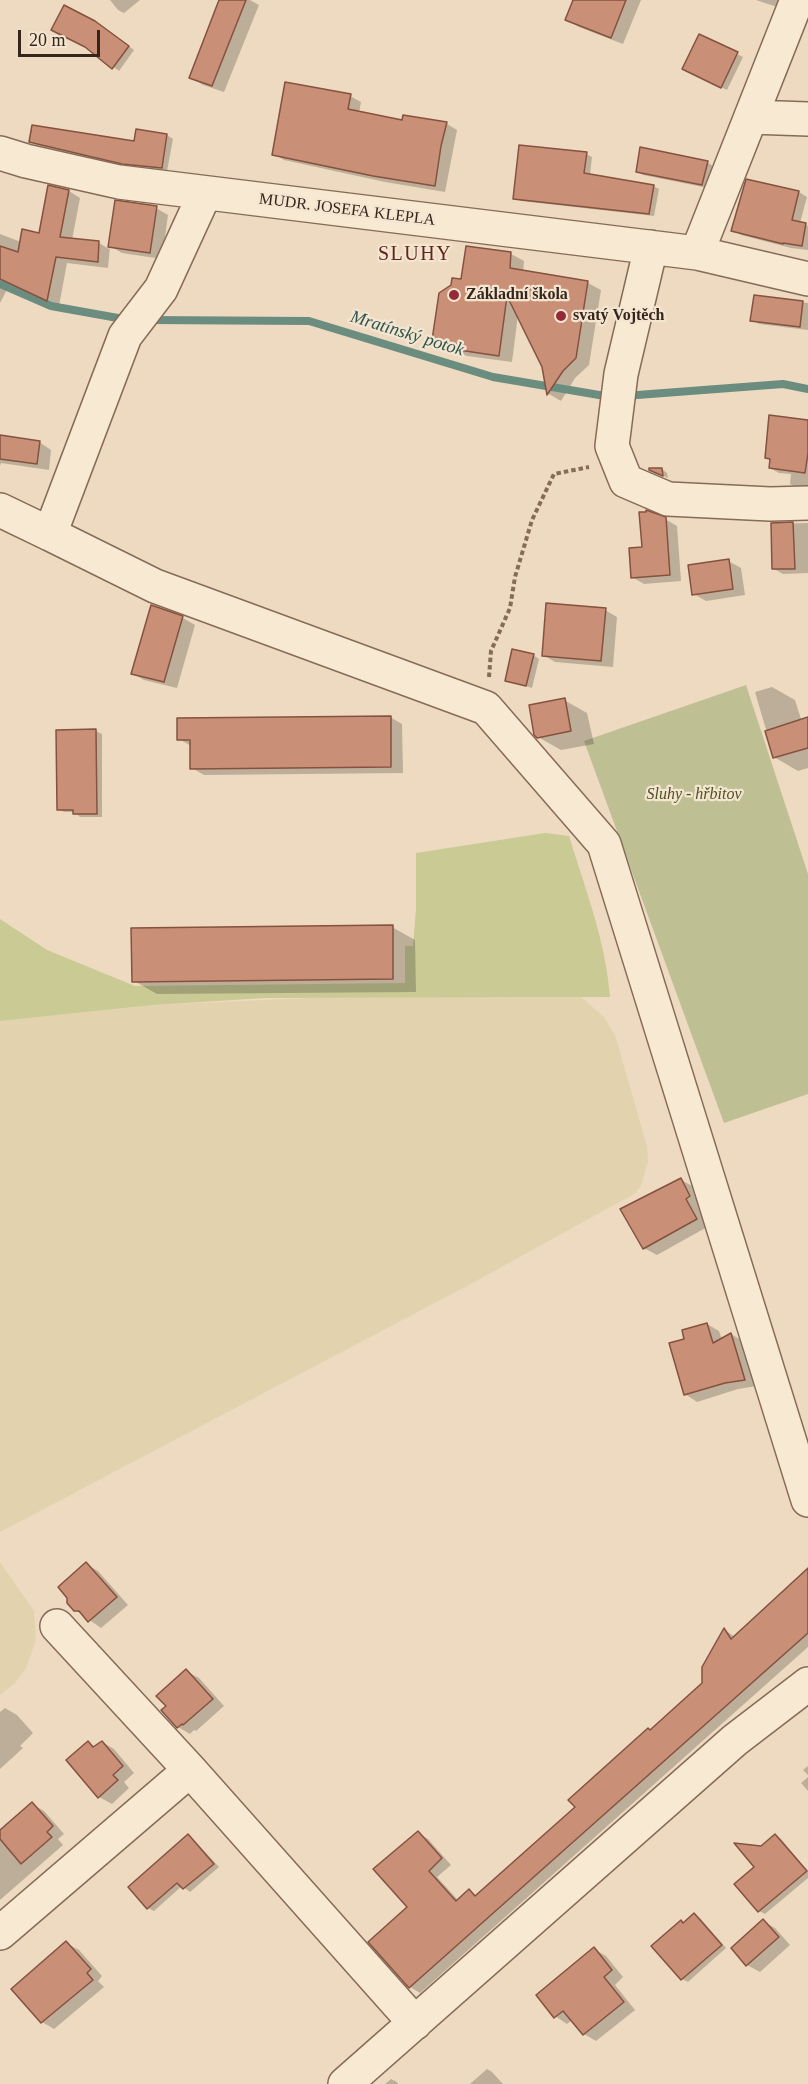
<!DOCTYPE html>
<html>
<head>
<meta charset="utf-8">
<style>
	body { margin:0 }
	#map { position:relative; width:808px; height:2084px; overflow:hidden; background:#eddac0; font-family:"Times New Roman",serif }
	canvas { display:block }
	.scale { position:absolute; left:18px; top:30px; width:82px; height:27px; box-sizing:border-box; border:3px solid #35261d; border-top:0; padding-left:8px; font-size:18px; line-height:21px; white-space:nowrap; color:#35261d; -webkit-text-stroke:4px #f4e5d0; paint-order:stroke }
</style>
</head>
<body>
<div id="map">
<canvas width="808" height="2084"></canvas>
<div class="scale">20 m</div>
</div>
<script>
const ctx = document.querySelector('canvas').getContext('2d');
ctx.lineJoin = 'round';
function fillPath(path, color) {
  ctx.fillStyle = color;
  ctx.fill(path, 'evenodd');
}
function stroke(path, color, width, dash) {
  ctx.strokeStyle = color;
  ctx.lineWidth = width;
  ctx.lineCap = dash ? 'butt' : 'round';
  ctx.setLineDash(dash || []);
  ctx.stroke(path);
}
function drawText(font, color, halo, rows, align = 'center') {
  ctx.font = font + ' "Times New Roman",serif';
  ctx.lineWidth = 4.5;
  ctx.setLineDash([]);
  ctx.textBaseline = 'middle';
  ctx.strokeStyle = halo;
  ctx.fillStyle = color;
  for (const [text, x, y, turn = 0] of rows) {
    ctx.save();
    ctx.translate(x, y);
    ctx.rotate((+turn || 0) * Math.PI / 180);
    ctx.textAlign = isNaN(turn) ? turn : align;
    if (halo) ctx.strokeText(text, 0, 0);
    ctx.fillText(text, 0, 0);
    ctx.restore();
  }
}
const farmland = new Path2D(`
	M 581,997 L 604,1017 L 615,1035 L 647,1146 L 648,1161 L 641,1186 L 634,1194 L 465,1287 L 0,1532 L 0,1021 L 153,1005 L 309,998 Z
	M 0,1562 L 34,1611 L 36,1640 L 26,1668 L 15,1683 L 0,1695 Z`);
const green = new Path2D(`
	M 545,833 L 569,836 C 585,888 606,942 610,997 L 265,998 L 153,1005 L 0,1021 L 0,919 L 47,950 L 135,986 L 405,983 L 405,946 L 413,946 L 416,909 L 416,853 Z`);
const cemetery = new Path2D(`
	M 746,685 L 808,874 L 808,1094 L 724,1123 L 584,741 Z`);
const shadow = new Path2D(`
	M 110,0 L 140,0 L 124,13 L 118,10 Z
	M 221,0 L 250,0 L 259,5 L 224,92 L 203,85 L 191,78 Z
	M 575,0 L 641,0 L 623,44 L 579,27 L 567,20 Z
	M 756,0 L 783,0 L 780,8 Z
	M 101,26 L 134,50 L 119,71 L 87,47 Z
	M 700,36 L 743,57 L 727,90 L 690,72 Z
	M 350,96 L 361,102 L 359,113 L 403,121 L 404,117 L 447,124 L 457,130 L 445,192 L 385,182 L 284,160 L 274,154 Z
	M 138,131 L 167,135 L 173,139 L 167,171 L 129,166 L 36,145 L 31,141 L 136,142 Z
	M 641,148 L 708,163 L 713,166 L 708,188 L 643,175 L 638,172 Z
	M 586,154 L 592,157 L 590,175 L 653,186 L 659,189 L 654,216 L 521,201 L 515,198 Z
	M 49,187 L 69,191 L 80,198 L 72,240 L 99,243 L 109,249 L 116,202 L 156,208 L 168,215 L 162,259 L 122,253 L 110,246 L 108,268 L 67,263 L 59,306 L 10,284 L 0,303 L 0,234 L 21,242 L 41,235 Z
	M 799,192 L 807,197 L 800,223 L 808,226 L 808,250 L 791,248 L 741,235 L 733,230 Z
	M 511,254 L 524,261 L 523,272 L 588,283 L 601,290 L 589,365 L 575,378 L 561,401 L 549,394 L 543,367 L 518,315 L 512,362 L 467,356 L 447,347 L 462,281 Z
	M 755,297 L 808,303 L 808,330 L 759,324 L 752,320 Z
	M 808,422 L 808,489 L 799,489 L 790,484 L 791,474 L 779,473 L 770,468 L 771,460 L 766,457 Z
	M 0,437 L 39,442 L 51,450 L 49,470 L 1,463 L 0,466 Z
	M 662,469 L 667,473 L 668,478 L 657,473 Z
	M 665,519 L 677,526 L 681,581 L 644,584 L 632,577 L 643,548 Z
	M 808,523 L 808,573 L 783,574 L 774,569 L 773,524 Z
	M 728,561 L 741,568 L 745,595 L 706,601 L 694,594 Z
	M 152,607 L 183,618 L 195,625 L 177,688 L 144,680 L 132,673 Z
	M 605,610 L 617,617 L 613,667 L 555,662 L 543,655 Z
	M 533,655 L 539,659 L 532,688 L 506,680 Z
	M 772,687 L 795,700 L 808,741 L 808,768 L 798,771 L 774,757 L 755,692 Z
	M 564,700 L 587,713 L 594,744 L 561,750 L 538,737 Z
	M 390,717 L 402,724 L 403,773 L 204,775 L 192,768 L 191,746 L 179,739 Z
	M 96,731 L 102,734 L 102,817 L 80,817 L 74,812 L 64,812 L 59,809 Z
	M 392,927 L 415,940 L 416,992 L 157,994 L 134,981 Z
	M 681,1180 L 694,1187 L 702,1203 L 698,1207 L 709,1226 L 657,1255 L 644,1248 Z
	M 707,1324 L 719,1331 L 722,1340 L 731,1334 L 743,1341 L 757,1386 L 738,1389 L 697,1402 L 685,1394 L 686,1340 Z
	M 86,1564 L 98,1571 L 128,1605 L 101,1628 L 75,1610 Z
	M 808,1570 L 808,1647 L 420,1993 L 410,1987 L 371,1943 L 409,1907 L 418,1833 L 428,1839 L 451,1865 L 437,1877 L 458,1900 L 469,1891 L 478,1896 L 577,1808 L 651,1731 L 704,1683 L 725,1630 L 735,1637 Z
	M 186,1671 L 199,1678 L 224,1706 L 196,1731 L 194,1730 L 190,1734 L 178,1727 L 168,1706 Z
	M 5,1708 L 17,1715 L 33,1733 L 20,1746 L 23,1748 L 0,1769 L 0,1712 Z
	M 102,1742 L 114,1749 L 134,1773 L 124,1782 L 129,1788 L 112,1804 L 99,1797 L 68,1761 L 88,1743 L 95,1747 Z
	M 808,1766 L 808,1775 L 803,1770 Z
	M 808,1777 L 808,1791 L 801,1783 Z
	M 32,1804 L 44,1811 L 64,1834 L 58,1839 L 63,1845 L 0,1900 L 0,1832 Z
	M 775,1835 L 781,1839 L 808,1871 L 808,1878 L 765,1914 L 759,1911 L 761,1848 Z
	M 188,1836 L 194,1840 L 219,1867 L 190,1892 L 182,1886 L 154,1911 L 148,1908 Z
	M 695,1915 L 700,1918 L 726,1948 L 688,1982 L 682,1979 L 654,1946 Z
	M 763,1921 L 775,1928 L 790,1945 L 760,1972 L 747,1965 Z
	M 66,1943 L 79,1950 L 102,1976 L 98,1981 L 104,1987 L 54,2029 L 42,2022 Z
	M 594,1949 L 606,1956 L 623,1977 L 615,1985 L 635,2010 L 596,2041 L 584,2034 L 572,2020 L 567,2024 L 555,2016 Z
	M 487,2069 L 492,2072 L 503,2084 L 470,2084 Z
	M 391,2079 L 397,2082 L 398,2084 L 385,2084 Z`);
const stream = new Path2D(`
	M 0,284 L 51,306 L 129,320
	M 148,320 L 309,321 L 493,377 L 611,397
	M 624,396 L 783,384 L 808,389`);
const building = new Path2D(`
	M 219,0 L 246,0 L 212,86 L 189,78 Z
	M 573,0 L 626,0 L 611,38 L 565,20 Z
	M 64,5 L 95,21 L 129,46 L 112,69 L 85,47 L 51,30 Z
	M 699,34 L 738,52 L 721,88 L 682,69 Z
	M 285,82 L 351,94 L 348,109 L 402,120 L 403,115 L 447,122 L 441,146 L 435,186 L 373,176 L 272,155 Z
	M 32,125 L 134,141 L 136,129 L 167,134 L 162,168 L 122,164 L 29,142 Z
	M 519,145 L 587,152 L 584,173 L 654,185 L 649,214 L 513,199 Z
	M 640,147 L 708,161 L 702,185 L 636,172 Z
	M 746,179 L 799,191 L 792,220 L 806,223 L 802,246 L 783,243 L 783,244 L 731,231 Z
	M 48,185 L 69,190 L 60,237 L 99,241 L 98,262 L 56,257 L 47,301 L 0,279 L 0,246 L 18,252 L 22,229 L 39,233 Z
	M 115,200 L 157,206 L 150,253 L 108,247 Z
	M 466,246 L 511,252 L 510,268 L 588,281 L 576,358 L 563,371 L 547,395 L 542,367 L 507,296 L 499,356 L 452,349 L 432,340 L 439,293 L 451,285 L 452,278 L 461,279 Z
	M 754,295 L 803,301 L 800,327 L 750,321 Z
	M 769,415 L 808,420 L 808,453 L 805,473 L 769,468 L 770,459 L 765,458 Z
	M 0,435 L 40,441 L 37,464 L 0,459 Z
	M 649,468 L 662,468 L 663,476 L 649,470 Z
	M 646,510 L 666,517 L 670,575 L 631,578 L 629,548 L 642,547 L 639,512 L 646,512 Z
	M 793,522 L 795,569 L 772,569 L 771,523 Z
	M 729,559 L 733,589 L 692,595 L 688,565 Z
	M 546,603 L 606,608 L 601,661 L 542,656 Z
	M 151,605 L 183,616 L 164,682 L 131,674 Z
	M 512,649 L 534,654 L 526,686 L 505,681 Z
	M 565,698 L 571,731 L 537,738 L 534,735 L 529,705 Z
	M 391,716 L 391,767 L 190,769 L 190,740 L 177,740 L 177,718 Z
	M 808,717 L 808,748 L 773,758 L 765,731 Z
	M 96,729 L 97,814 L 73,814 L 73,810 L 57,810 L 56,730 Z
	M 393,925 L 393,979 L 132,982 L 131,928 Z
	M 681,1178 L 690,1196 L 686,1199 L 697,1219 L 643,1249 L 620,1209 Z
	M 707,1323 L 713,1343 L 731,1333 L 745,1380 L 725,1383 L 684,1395 L 669,1343 L 684,1339 L 682,1330 Z
	M 86,1562 L 117,1597 L 88,1622 L 79,1611 L 74,1611 L 67,1603 L 67,1598 L 58,1587 Z
	M 808,1568 L 808,1633 L 409,1988 L 368,1942 L 407,1907 L 373,1869 L 418,1831 L 442,1858 L 429,1871 L 456,1901 L 469,1889 L 475,1896 L 575,1807 L 568,1800 L 648,1728 L 650,1730 L 702,1683 L 702,1667 L 724,1628 L 731,1639 Z
	M 186,1669 L 213,1699 L 183,1725 L 182,1724 L 177,1728 L 161,1710 L 166,1706 L 156,1696 Z
	M 88,1741 L 93,1747 L 102,1741 L 123,1766 L 113,1775 L 118,1780 L 98,1798 L 66,1760 Z
	M 32,1802 L 53,1826 L 47,1832 L 52,1837 L 21,1864 L 0,1839 L 0,1830 Z
	M 188,1834 L 214,1864 L 183,1889 L 177,1883 L 147,1909 L 128,1887 Z
	M 775,1834 L 807,1871 L 758,1912 L 734,1884 L 754,1867 L 734,1843 L 761,1846 Z
	M 694,1913 L 722,1945 L 681,1980 L 651,1946 L 681,1920 L 683,1923 Z
	M 763,1919 L 779,1937 L 746,1966 L 731,1948 Z
	M 66,1941 L 91,1969 L 87,1973 L 93,1980 L 41,2023 L 11,1989 Z
	M 594,1947 L 612,1970 L 604,1977 L 624,2002 L 583,2035 L 563,2011 L 554,2018 L 536,1995 Z`);
const path = new Path2D(`
	M 489,677 L 491,651 L 510,608 L 515,577 L 532,520 L 554,474 L 589,467`);
const minor = new Path2D(`
	M 751,117 L 808,119
	M 0,153 L 26,161 L 119,182 L 697,253 L 808,279
	M 205,193 L 161,289 L 125,336 L 50,534 L 155,586 L 486,708 L 604,844 L 808,1500
	M 651,247 L 621,374 L 612,446 L 626,481 L 668,499 L 770,504 L 808,503
	M 697,253 L 797,0
	M 0,510 L 50,534
	M 57,1626 L 190,1770 L 415,2023
	M 0,1933 L 190,1770
	M 345,2084 L 735,1740 L 808,1684`);
const markers = [
	[454,295,6,"#932a37"],
	[561,316,6,"#932a37"]
];
const streetNames = [
	["MUDR. JOSEFA KLEPLA",347,210,7]
];
const poiNames = [
	["Základní škola",466,295],
	["svatý Vojtěch",573,316]
];
const parkNames = [
	["Sluhy - hřbitov",694,795]
];
const waterNames = [
	["Mratínský potok",407,334,17]
];
const quarterNames = [
	["SLUHY",415,255]
];
fillPath(farmland, '#e2d3ae');
fillPath(green, '#caca95');
fillPath(cemetery, '#bfbf94');
fillPath(shadow, '#0003');
stroke(stream, '#6b8d80', 8);
fillPath(building, '#ca8f77');
stroke(building, '#84523f', 1.5);
stroke(minor, '#866b59', 36);
stroke(path, '#866b59', 4, [4.5, 3]);
stroke(minor, '#f8e9d3', 33);
for (const [x, y, r, color] of markers) {
  const dot = new Path2D();
  dot.arc(x, y, r, 0, 2 * Math.PI);
  ctx.fillStyle = color;
  ctx.fill(dot);
  stroke(dot, '#f4e5d0', 2);
}
drawText('16px', '#35261d', '#f4e5d0', streetNames);
drawText('bold 16px', '#35261d', '#f4e5d0', poiNames, 'left');
drawText('italic 16px', '#4c5224', '#f4e5d0', parkNames);
drawText('italic 18px', '#2c554d', '#f4e5d0', waterNames);
ctx.letterSpacing = '1.5px';
drawText('20px', '#61231d', '#f4e5d0', quarterNames);
ctx.letterSpacing = '0px';
</script>
</body>
</html>
